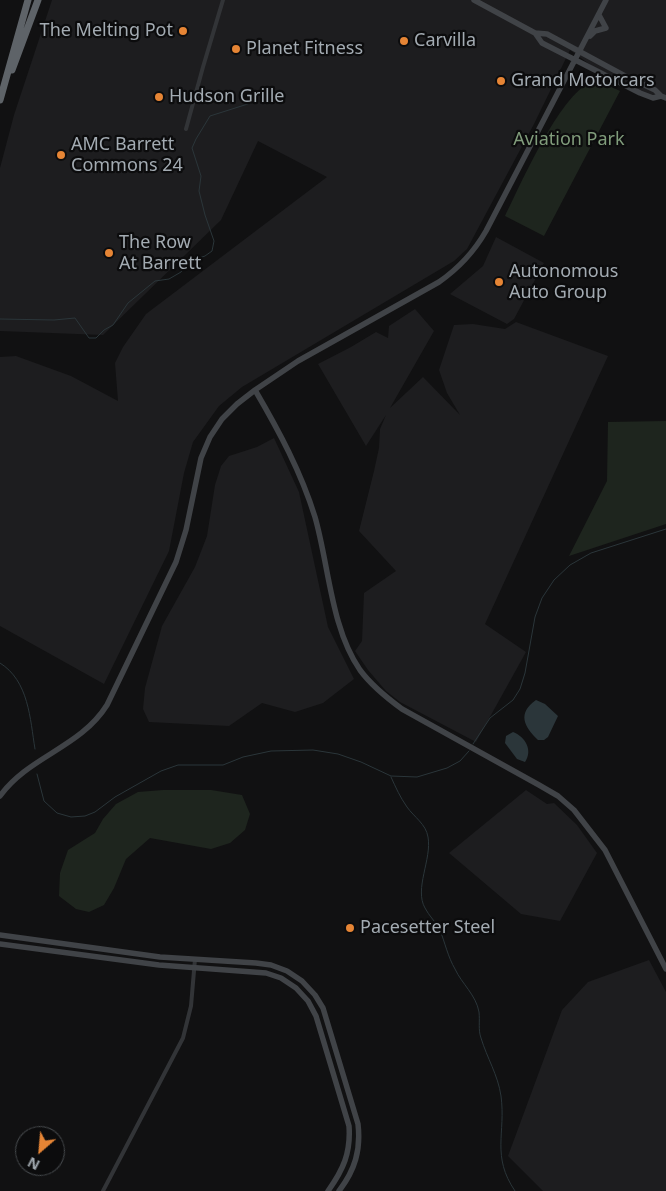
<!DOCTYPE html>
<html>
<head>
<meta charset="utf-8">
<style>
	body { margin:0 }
	#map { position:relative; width:666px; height:1191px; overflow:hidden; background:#111112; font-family:"Noto Sans",sans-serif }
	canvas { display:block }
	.north { position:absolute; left:15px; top:1126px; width:50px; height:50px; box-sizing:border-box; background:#0c0c0d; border:1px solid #484c4f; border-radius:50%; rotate:207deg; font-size:14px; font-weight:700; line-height:20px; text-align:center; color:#a3abb2 }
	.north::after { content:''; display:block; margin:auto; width:18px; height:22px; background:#e68535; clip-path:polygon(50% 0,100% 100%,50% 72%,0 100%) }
</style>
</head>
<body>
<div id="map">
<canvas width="666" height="1191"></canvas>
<div class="north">N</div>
</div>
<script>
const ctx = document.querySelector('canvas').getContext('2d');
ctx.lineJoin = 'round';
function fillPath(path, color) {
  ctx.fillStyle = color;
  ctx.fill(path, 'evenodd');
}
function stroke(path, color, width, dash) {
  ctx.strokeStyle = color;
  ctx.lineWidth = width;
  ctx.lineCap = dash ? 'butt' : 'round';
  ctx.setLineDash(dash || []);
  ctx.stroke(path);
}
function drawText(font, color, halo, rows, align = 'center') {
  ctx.font = font + ' "Noto Sans",sans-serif';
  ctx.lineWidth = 4.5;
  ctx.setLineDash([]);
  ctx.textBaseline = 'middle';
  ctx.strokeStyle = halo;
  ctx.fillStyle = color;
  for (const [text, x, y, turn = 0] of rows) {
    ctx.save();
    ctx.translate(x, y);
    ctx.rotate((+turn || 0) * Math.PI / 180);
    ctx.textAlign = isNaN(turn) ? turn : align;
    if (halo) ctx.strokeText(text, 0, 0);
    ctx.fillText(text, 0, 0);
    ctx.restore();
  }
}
const built = new Path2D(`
	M 52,0 L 666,0 L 666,101 L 611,80 L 570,50 L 534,124 L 467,249 L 454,261 L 242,387 L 219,406 L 193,442 L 184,473 L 169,551 L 104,684 L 0,626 L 0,357 L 16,356 L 71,376 L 118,401 L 115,363 L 123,347 L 146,314 L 327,177 L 258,141 L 221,220 L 103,335 L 0,331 L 0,168 L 14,115 Z
	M 496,237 L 544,263 L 514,319 L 507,324 L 450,294 L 483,266 Z
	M 415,309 L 434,331 L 390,408 L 423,377 L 460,415 L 447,393 L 439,370 L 454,325 L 473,324 L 505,329 L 516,322 L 608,356 L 485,624 L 526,652 L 476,742 L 400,702 L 386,691 L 368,670 L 355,651 L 362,641 L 364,593 L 396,571 L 359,531 L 374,471 L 379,448 L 380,429 L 386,415 L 366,446 L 318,364 L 351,347 L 376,332 L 388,338 L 389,326 Z
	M 274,438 L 299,492 L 328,627 L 354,679 L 323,703 L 295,712 L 262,703 L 229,726 L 149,722 L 143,709 L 145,688 L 162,626 L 195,567 L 207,536 L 215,485 L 221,466 L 229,456 L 257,447 Z
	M 526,790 L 547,804 L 554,803 L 577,825 L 597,853 L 560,921 L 521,914 L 449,853 Z
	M 649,960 L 666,992 L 666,1191 L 543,1191 L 508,1156 L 562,1010 L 588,982 Z`);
const green = new Path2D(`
	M 591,82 L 603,83 L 620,91 L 544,236 L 505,216 C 521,184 559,96 591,82 Z
	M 666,421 L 666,524 L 569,556 L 607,481 L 608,422 Z
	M 163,790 L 211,790 L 242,795 L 250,814 L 245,830 L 230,843 L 211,849 L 150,838 L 126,859 L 114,888 L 104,905 L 89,912 L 76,909 L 59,896 L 60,873 L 68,850 L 95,833 L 103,819 L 116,804 L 138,792 Z`);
const water = new Path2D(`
	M 536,700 L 545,704 L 558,716 L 548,737 L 544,740 L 538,740 C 524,727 517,713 536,700 Z
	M 513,732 C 526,737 533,751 525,762 L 517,759 L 505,743 L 506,736 Z`);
const stream = new Path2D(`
	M 0,319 L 54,320 L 75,318 L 89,338 L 96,338 L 104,330 L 113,325 L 128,303 L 155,281 L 169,279 L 181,272 L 188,262 L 205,256 L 212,251 L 214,241 L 205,215 L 199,191 L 201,176 L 192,148 L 196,139 L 210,116 L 251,103
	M 0,663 C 29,681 30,719 35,749
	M 473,744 L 490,718 L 513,700 L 520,689 L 525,673 L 535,617 L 542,598 L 554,580 L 570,565 L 591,553 L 666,529
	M 37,774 L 44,801 L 57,813 L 71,817 L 85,816 L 95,812 L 115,797 L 161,771 L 178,765 L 223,765 L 243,757 L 271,751 L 313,750 L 338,754 L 361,762 L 391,776 L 417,777 L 447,768 L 460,761 L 469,751
	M 391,777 C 396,788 400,797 407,807 C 414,817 426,824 428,837 C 432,859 414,889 425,908 C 429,916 436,922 440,930 C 445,943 448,957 455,969 C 462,984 476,995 479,1012 C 480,1021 478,1030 481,1038 C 487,1058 498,1075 501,1096 C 506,1133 491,1156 515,1191`);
const street = new Path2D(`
	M 186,129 L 203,67 L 223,0
	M 103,1191 L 183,1038 L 191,1006 L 195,959`);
const secondary = new Path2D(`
	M 474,0 L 535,33 L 547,34 L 625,76 L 655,90 L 661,96 L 666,98
	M 535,33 L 542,43 L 640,93 L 653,98 L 661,96
	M 590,36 L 595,31 L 606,28 L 599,15
	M 255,390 C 279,431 301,472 315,517 C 329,566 331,628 360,670 C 371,685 387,698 402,709 L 539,785 L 558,796 L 574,810 L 605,850 L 666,969
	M 0,796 C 29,756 80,748 107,705 L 176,562 L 186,530 L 201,458 L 210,437 L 222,419 L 237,404 L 255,390 L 298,361 L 439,282 C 459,268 474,252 486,231 L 606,0
	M 0,935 L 160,957 L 256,963 L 271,965 L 287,971 L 302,981 L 315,995 L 323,1008 L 358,1124 C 361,1150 355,1170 339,1191
	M 0,944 L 159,965 L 266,973 L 281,978 L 296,988 L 308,1001 L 316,1016 L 349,1126 C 351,1153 343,1170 328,1191`);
const highway = new Path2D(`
	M 12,70 L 38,0
	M 0,100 L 28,0`);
const markers = [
	[183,31,5,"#e68535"],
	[404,41,5,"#e68535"],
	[236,49,5,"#e68535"],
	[501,81,5,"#e68535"],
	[159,97,5,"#e68535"],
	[61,155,5,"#e68535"],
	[109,253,5,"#e68535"],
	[499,282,5,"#e68535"],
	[350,928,5,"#e68535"]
];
const poiNames = [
	["The Melting Pot",173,31,"right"],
	["Carvilla",414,41],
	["Planet Fitness",246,49],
	["Grand Motorcars",511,81],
	["Hudson Grille",169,97],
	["AMC Barrett",71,145],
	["Commons 24",71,166],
	["The Row",119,243],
	["At Barrett",119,264],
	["Autonomous",509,272],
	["Auto Group",509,293],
	["Pacesetter Steel",360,928]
];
const parkNames = [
	["Aviation Park",569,140]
];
fillPath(built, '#1d1d1f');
fillPath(green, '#1e251e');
fillPath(water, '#2b363a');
stroke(stream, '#2b363a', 1);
stroke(street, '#323437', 4);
stroke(secondary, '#404347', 5.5);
stroke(highway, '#5e6368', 7);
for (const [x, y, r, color] of markers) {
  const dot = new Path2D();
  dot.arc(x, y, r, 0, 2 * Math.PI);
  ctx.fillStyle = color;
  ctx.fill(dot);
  stroke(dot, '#0c0c0d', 2);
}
drawText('18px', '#a3abb2', '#0c0c0d', poiNames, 'left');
drawText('18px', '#809c7b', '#0c0c0d', parkNames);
</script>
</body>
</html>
